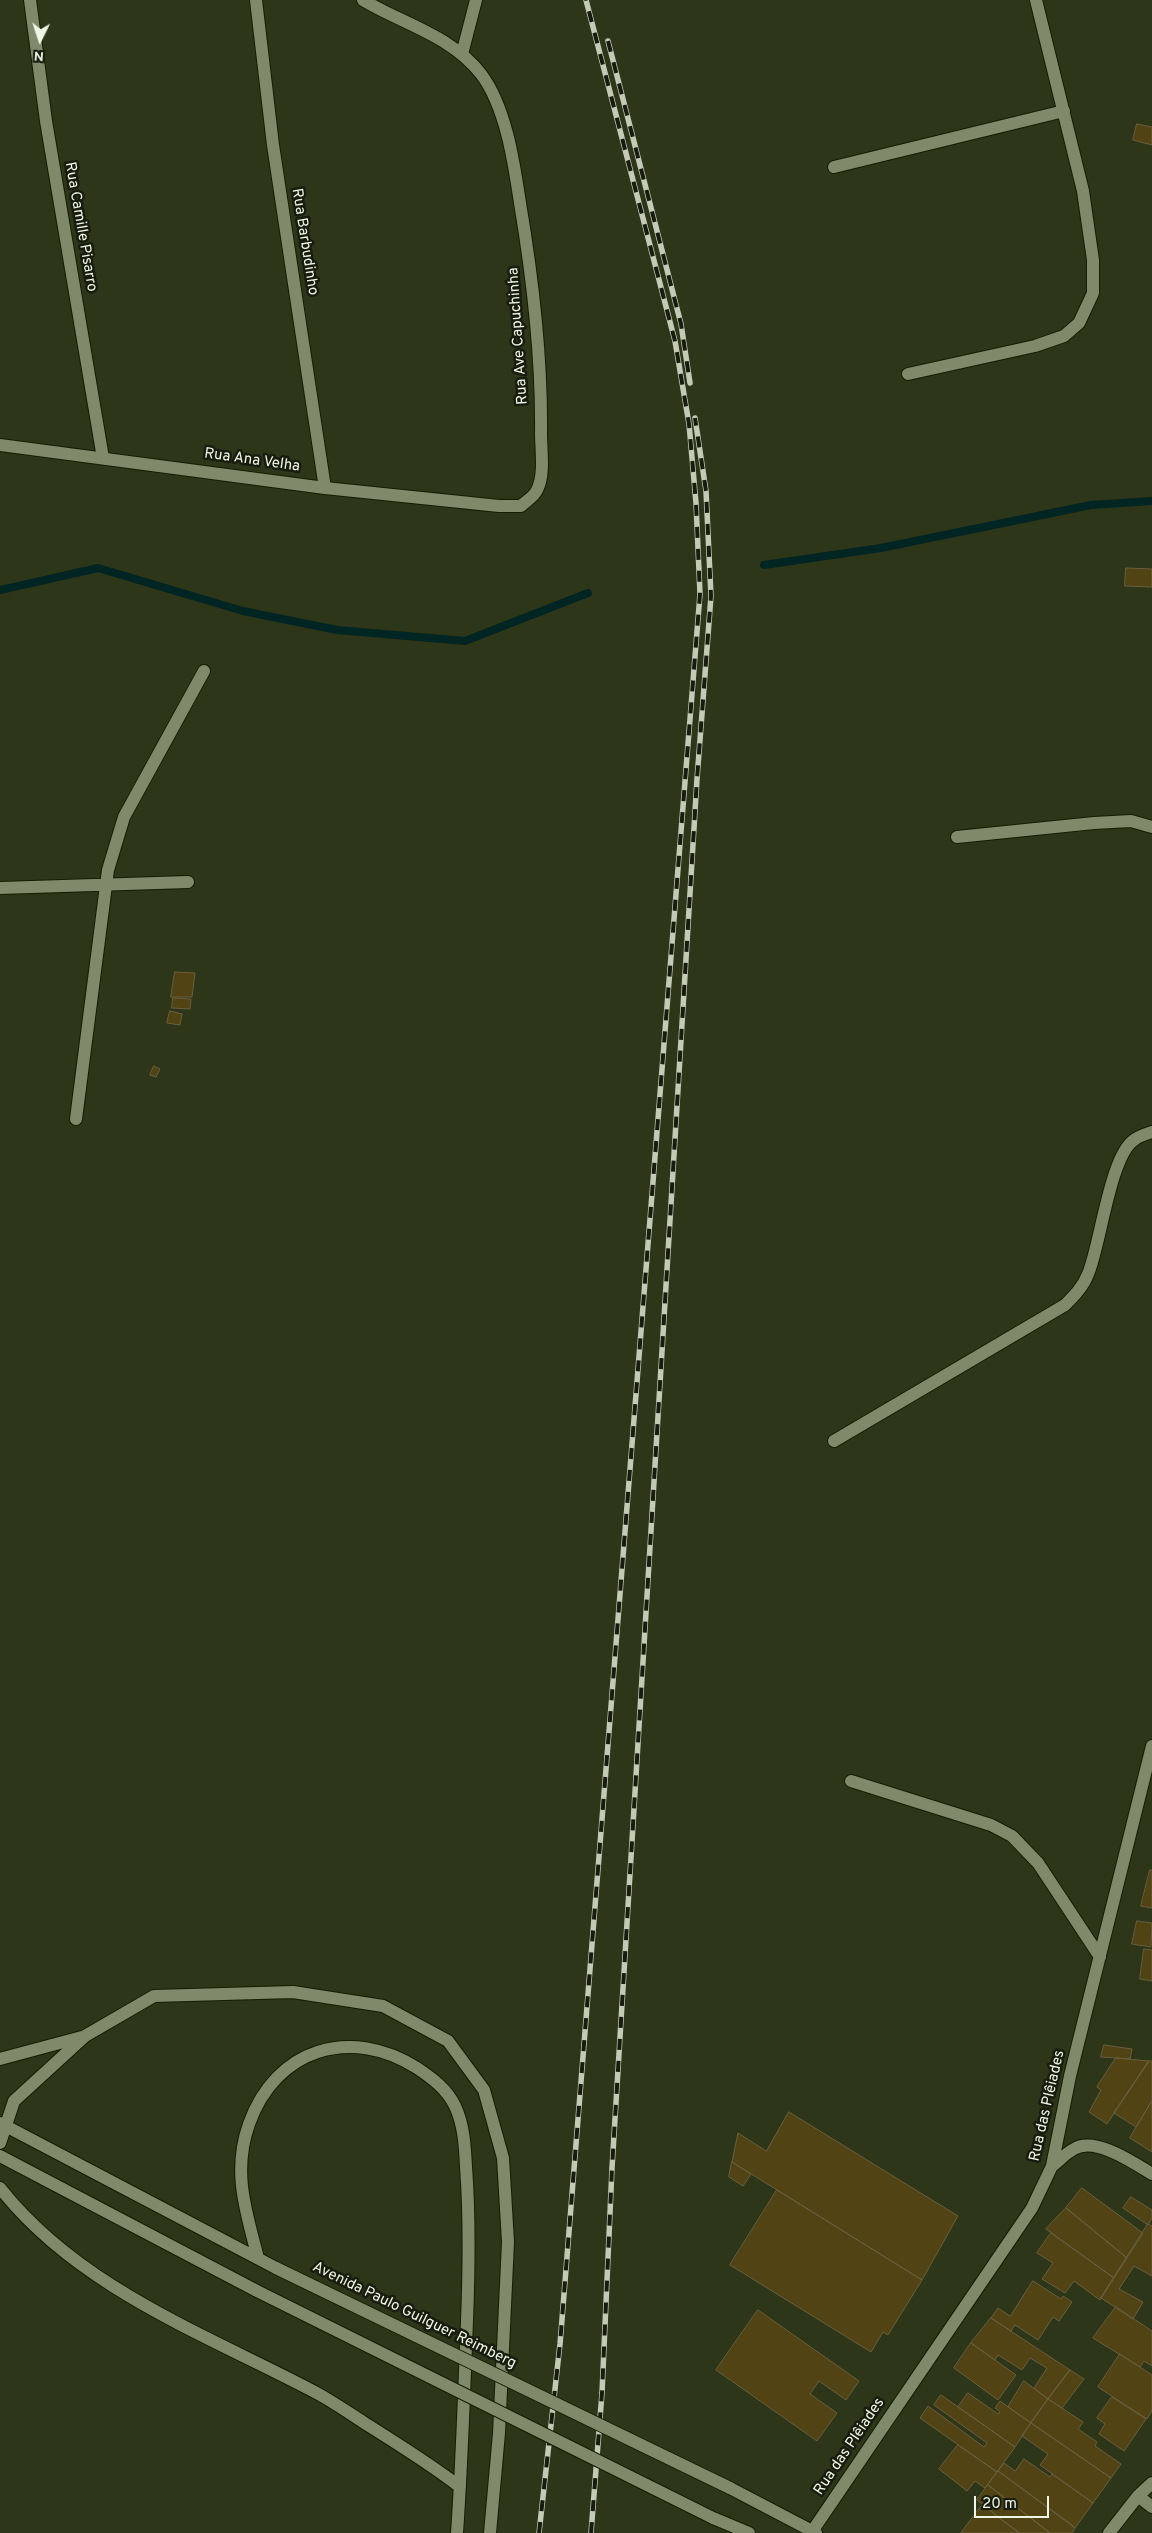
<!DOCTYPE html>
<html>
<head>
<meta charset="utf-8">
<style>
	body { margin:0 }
	#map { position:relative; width:1152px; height:2533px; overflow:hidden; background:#2d3619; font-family:Overpass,sans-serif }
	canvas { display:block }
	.north { position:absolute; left:15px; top:15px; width:50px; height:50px; -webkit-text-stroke:4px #171c0f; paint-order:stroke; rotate:184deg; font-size:14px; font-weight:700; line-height:20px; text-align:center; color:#eff6e4 }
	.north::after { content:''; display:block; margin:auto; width:18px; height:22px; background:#eff6e4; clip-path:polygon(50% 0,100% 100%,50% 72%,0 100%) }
	.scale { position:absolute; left:974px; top:2496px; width:75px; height:22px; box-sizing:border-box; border:2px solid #eff6e4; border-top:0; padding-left:6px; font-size:15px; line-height:18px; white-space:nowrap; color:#eff6e4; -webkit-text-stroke:4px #171c0f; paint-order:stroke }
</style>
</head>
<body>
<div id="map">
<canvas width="1152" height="2533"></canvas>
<div class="north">N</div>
<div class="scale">20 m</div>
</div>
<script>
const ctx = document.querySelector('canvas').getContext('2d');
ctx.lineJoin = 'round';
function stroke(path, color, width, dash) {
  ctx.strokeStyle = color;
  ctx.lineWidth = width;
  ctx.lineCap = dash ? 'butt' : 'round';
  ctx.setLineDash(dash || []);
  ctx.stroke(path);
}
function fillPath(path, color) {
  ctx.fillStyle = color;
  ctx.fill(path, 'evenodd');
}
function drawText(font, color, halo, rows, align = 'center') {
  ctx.font = font + ' Overpass,sans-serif';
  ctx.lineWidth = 5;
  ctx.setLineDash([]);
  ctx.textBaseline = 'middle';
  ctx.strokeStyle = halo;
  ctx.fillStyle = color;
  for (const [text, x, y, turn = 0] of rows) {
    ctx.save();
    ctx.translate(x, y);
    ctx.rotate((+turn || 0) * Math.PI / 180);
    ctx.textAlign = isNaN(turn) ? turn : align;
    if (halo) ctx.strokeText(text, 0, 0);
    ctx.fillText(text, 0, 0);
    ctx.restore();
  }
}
const stream = new Path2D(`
	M 764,565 L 881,548 L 1091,505 L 1152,501
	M 0,590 L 98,568 L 243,611 L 337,630 L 465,641 L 588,593`);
const building = new Path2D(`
	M 1137,124 L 1152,127 L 1152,145 L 1133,140 Z
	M 1126,568 L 1152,569 L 1152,587 L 1125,586 Z
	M 175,972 L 195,973 L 192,997 L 171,997 Z
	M 173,998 L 191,999 L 190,1009 L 172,1008 Z
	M 170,1011 L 182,1014 L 180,1025 L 167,1023 Z
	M 154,1066 L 160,1069 L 156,1077 L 150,1075 Z
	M 1150,1870 L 1152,1870 L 1152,1908 L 1141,1906 Z
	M 1137,1921 L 1152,1923 L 1151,1947 L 1132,1944 Z
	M 1144,1949 L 1152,1950 L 1152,1981 L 1140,1979 Z
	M 1104,2045 L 1132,2049 L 1130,2059 L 1101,2057 Z
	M 1116,2058 L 1149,2061 L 1107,2124 L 1089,2112 L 1101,2090 L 1097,2087 Z
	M 1149,2061 L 1152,2061 L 1152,2101 L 1136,2127 L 1114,2113 Z
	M 1152,2101 L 1152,2152 L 1130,2138 Z
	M 789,2112 L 958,2216 L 922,2280 L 732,2162 L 738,2133 L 766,2151 Z
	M 732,2162 L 751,2174 L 743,2186 L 729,2177 Z
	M 1082,2188 L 1143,2233 L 1127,2258 L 1066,2208 Z
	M 777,2190 L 922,2280 L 888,2335 L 883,2332 L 871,2352 L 730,2265 Z
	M 1131,2197 L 1152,2210 L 1152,2218 L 1148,2225 L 1123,2208 Z
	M 1066,2208 L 1127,2258 L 1114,2278 L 1046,2229 Z
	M 1148,2224 L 1152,2226 L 1152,2276 L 1134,2266 L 1119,2289 L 1143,2302 L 1133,2319 L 1101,2298 Z
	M 1051,2233 L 1114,2278 L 1100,2300 L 1074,2281 L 1065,2293 L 1042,2279 L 1053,2263 L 1037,2253 Z
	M 1033,2281 L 1061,2299 L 1063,2296 L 1072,2302 L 1059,2321 L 1053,2317 L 1038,2340 L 1015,2325 L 1011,2331 L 991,2318 L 998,2308 L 1010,2316 Z
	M 1116,2307 L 1152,2331 L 1152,2366 L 1144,2361 L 1140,2367 L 1093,2338 Z
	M 758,2310 L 859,2381 L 846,2400 L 819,2381 L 810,2394 L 837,2413 L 817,2441 L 716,2370 Z
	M 991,2318 L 1070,2370 L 1048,2399 L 1034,2388 L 1047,2368 L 1030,2358 L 1022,2370 L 998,2355 L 995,2360 L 971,2343 Z
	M 971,2343 L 1016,2375 L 998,2400 L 954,2368 Z
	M 1120,2354 L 1152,2375 L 1152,2411 L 1147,2419 L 1098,2387 Z
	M 1070,2370 L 1084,2379 L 1062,2408 L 1048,2399 Z
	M 1024,2381 L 1048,2399 L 1031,2423 L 1008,2407 Z
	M 968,2393 L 998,2414 L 1000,2412 L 995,2408 L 1000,2401 L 1031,2423 L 1015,2447 L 958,2407 Z
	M 941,2395 L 1015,2447 L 997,2472 L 920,2418 L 928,2406 L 984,2447 L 987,2443 L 934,2405 Z
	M 1112,2397 L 1146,2419 L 1124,2451 L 1099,2434 L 1105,2424 L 1097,2418 Z
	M 1048,2399 L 1083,2422 L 1078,2429 L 1097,2442 L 1095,2446 L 1121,2464 L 1111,2478 L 1031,2423 Z
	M 1031,2423 L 1111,2478 L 1093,2503 L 1040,2465 L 1048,2454 L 1022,2436 Z
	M 958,2445 L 997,2472 L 985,2488 L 975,2481 L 967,2491 L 939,2469 Z
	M 1024,2459 L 1050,2477 L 1052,2474 L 1093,2503 L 1075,2528 L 998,2471 L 1004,2463 L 1015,2471 Z
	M 998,2471 L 1071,2524 L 1075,2528 L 1072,2533 L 1050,2533 L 988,2485 Z
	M 988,2485 L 1036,2522 L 1050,2533 L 1020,2533 L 1002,2520 L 977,2500 Z
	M 983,2504 L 1002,2520 L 1019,2533 L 961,2533 Z`);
const street = new Path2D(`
	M 30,0 L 46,121 L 103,458
	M 256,0 L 273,145 L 325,488
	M 462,54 L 476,0
	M 834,167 L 1064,111
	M 908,374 L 1035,346 L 1064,336 L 1079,323 L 1093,293 L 1093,260 L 1083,191 L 1036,0
	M 0,445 L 325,488 L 499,506 L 521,506 C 526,501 534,497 537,490 C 545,475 541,450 541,434 C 542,356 533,280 520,203 C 514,163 506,107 481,74 C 452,36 403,24 363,0
	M 957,837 L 1094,823 L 1131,821 L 1152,827
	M 0,888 L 188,882
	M 76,1119 L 108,870 L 124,817 L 204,671
	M 834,1441 L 1065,1305 C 1074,1296 1083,1287 1088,1274 C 1100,1247 1110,1156 1134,1140 C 1139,1136 1146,1134 1152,1132
	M 851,1781 L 991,1825 L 1012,1836 L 1038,1863 L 1100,1957
	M 1052,2166 C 1059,2161 1066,2153 1074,2149 C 1095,2136 1134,2163 1152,2174
	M 1138,2496 L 1152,2507
	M 813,2530 L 1032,2208 L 1052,2166 L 1070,2076 L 1152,1746
	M 1109,2533 L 1138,2496 L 1152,2483`);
const secondary = new Path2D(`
	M 0,2059 L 82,2037
	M 0,2123 L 276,2268
	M 0,2143 L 14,2101 L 85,2036 L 154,1996 L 293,1992 L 383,2006 L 448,2041 L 484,2090 L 503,2158 L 508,2242 L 499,2433 L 490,2533
	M 0,2156 L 257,2291
	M 0,2188 C 78,2287 202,2333 311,2390 C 329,2399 346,2411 363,2422 C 396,2443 429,2463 460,2487
	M 258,2258 C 246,2211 232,2172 249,2124 C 276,2048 351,2026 417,2068 C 432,2078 447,2089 455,2106 C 464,2125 465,2147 466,2167 C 470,2219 469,2269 467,2321 C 464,2392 462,2462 457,2533
	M 730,2488 L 816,2533
	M 713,2518 L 749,2533`);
const rail = new Path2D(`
	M 608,41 L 681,324 L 690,383
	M 539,2533 L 560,2344 L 700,594 L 696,503 L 689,424 L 675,341 L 586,0
	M 591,2533 L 602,2393 L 612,2168 L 697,779 L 711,596 L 706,491 L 695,418`);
const secondaryBridge = new Path2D(`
	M 276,2268 L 730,2488
	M 257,2291 L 713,2518`);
const streetNames = [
	["Rua Camille Pisarro",80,227,80],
	["Rua Barbudinho",304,242,81],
	["Rua Ave Capuchinha",519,336,-94],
	["Rua Ana Velha",252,461,8],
	["Rua das Plêiades",1048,2106,-77],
	["Avenida Paulo Guilguer Reimberg",414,2316,26],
	["Rua das Plêiades",850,2447,-56]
];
stroke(stream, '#012522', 8);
fillPath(building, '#524314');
stroke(building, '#6a5f3f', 1);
stroke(street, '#151d02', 14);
stroke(secondary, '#151d02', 14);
stroke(street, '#7e8a69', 12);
stroke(secondary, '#7e8a69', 12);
stroke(rail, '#c3cbb6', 5.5);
stroke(rail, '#171c0f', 4, [11]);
stroke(secondaryBridge, '#151d02', 14, []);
stroke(secondaryBridge, '#7e8a69', 12);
drawText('15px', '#eff6e4', '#171c0f', streetNames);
</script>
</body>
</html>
